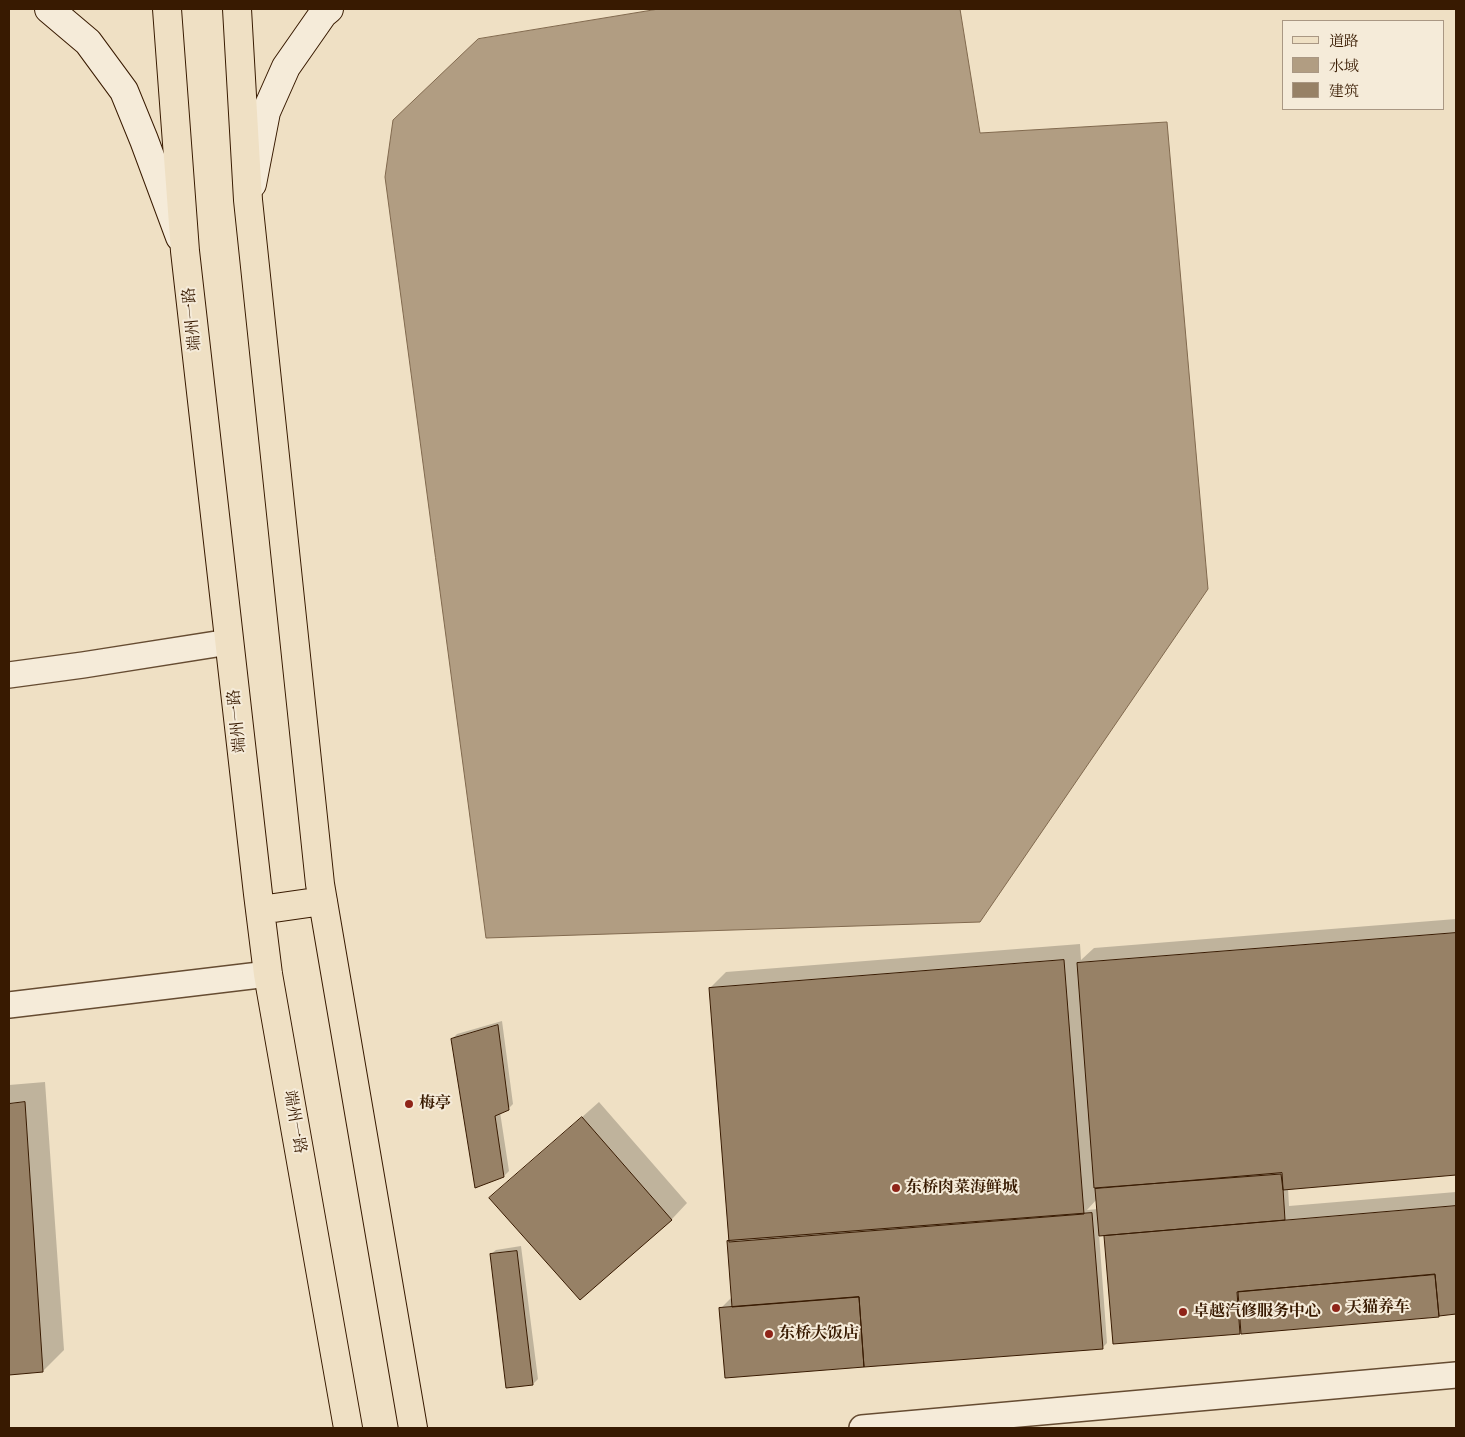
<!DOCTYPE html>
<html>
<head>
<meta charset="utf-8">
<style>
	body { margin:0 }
	#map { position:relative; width:1465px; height:1437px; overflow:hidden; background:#efe0c4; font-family:Cardo,"Noto Serif SC",serif }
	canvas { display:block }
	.frame { position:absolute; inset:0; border:10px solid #381a01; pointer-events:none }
	.legend { position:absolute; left:1282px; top:20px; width:162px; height:90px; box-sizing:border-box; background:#f5ebd9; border:1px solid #a99783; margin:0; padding:6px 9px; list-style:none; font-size:15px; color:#381a01 }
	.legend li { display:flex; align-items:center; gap:10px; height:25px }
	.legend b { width:25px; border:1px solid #a99783 }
</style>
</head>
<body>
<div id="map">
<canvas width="1465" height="1437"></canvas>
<div class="frame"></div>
<ul class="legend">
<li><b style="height:6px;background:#efe0c4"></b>道路</li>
<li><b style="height:14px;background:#b19d82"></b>水域</li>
<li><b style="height:14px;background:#978166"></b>建筑</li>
</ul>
</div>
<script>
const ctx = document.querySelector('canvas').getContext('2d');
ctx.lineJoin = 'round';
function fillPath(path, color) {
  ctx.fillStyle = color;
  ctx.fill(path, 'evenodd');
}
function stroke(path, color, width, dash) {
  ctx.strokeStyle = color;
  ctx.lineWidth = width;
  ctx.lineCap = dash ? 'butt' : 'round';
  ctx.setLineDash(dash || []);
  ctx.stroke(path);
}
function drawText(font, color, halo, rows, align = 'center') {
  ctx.font = font + ' Cardo,"Noto Serif SC",serif';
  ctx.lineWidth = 4;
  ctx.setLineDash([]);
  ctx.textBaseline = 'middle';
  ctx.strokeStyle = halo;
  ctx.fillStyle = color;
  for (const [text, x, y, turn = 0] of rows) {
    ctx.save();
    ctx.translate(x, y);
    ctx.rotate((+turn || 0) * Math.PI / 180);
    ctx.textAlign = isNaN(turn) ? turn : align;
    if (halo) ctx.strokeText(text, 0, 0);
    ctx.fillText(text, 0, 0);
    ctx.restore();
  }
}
const water = new Path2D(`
	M 659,9 L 960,9 L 980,133 L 1167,122 L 1208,589 L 980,922 L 486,938 L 385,177 L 393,120 L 478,39 Z`);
const shadow = new Path2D(`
	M 1456,919 L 1456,1174 L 1288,1188 L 1289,1206 L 1456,1192 L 1456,1313 L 1243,1333 L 1242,1330 L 1240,1332 L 1105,1236 L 1107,1234 L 1099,1234 L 1107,1343 L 1102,1348 L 720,1309 L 733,1296 L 710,988 L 726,972 L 1080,944 L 1081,960 L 1094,948 ZM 1097,1199 L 1098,1209 L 1087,1210 Z
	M 502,1021 L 513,1104 L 508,1109 L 500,1112 L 509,1171 L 504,1176 L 452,1039 L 457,1034 Z
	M 45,1082 L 64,1350 L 43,1371 L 9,1373 L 9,1085 Z
	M 599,1102 L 687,1203 L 672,1219 L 580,1298 L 491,1198 Z
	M 521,1246 L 538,1379 L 533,1384 L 491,1254 L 496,1250 Z`);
const building = new Path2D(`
	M 1456,933 L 1456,1175 L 1283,1190 L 1281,1174 L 1094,1188 L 1077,963 Z
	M 1064,960 L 1084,1214 L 729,1242 L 709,988 Z
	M 498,1025 L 509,1110 L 495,1116 L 504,1177 L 475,1188 L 451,1039 Z
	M 25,1102 L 43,1372 L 9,1375 L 9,1104 Z
	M 582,1117 L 672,1220 L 580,1300 L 489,1198 Z
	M 1282,1173 L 1285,1220 L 1099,1236 L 1095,1189 Z
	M 1456,1206 L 1456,1314 L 1439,1316 L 1435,1274 L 1237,1292 L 1240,1334 L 1113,1344 L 1104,1236 Z
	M 1092,1213 L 1103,1349 L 864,1367 L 859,1297 L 732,1307 L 727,1241 Z
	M 517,1251 L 533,1385 L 506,1388 L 490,1254 Z
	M 1435,1275 L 1439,1317 L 1241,1334 L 1238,1292 Z
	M 859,1297 L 864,1367 L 725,1378 L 719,1308 Z`);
const street = new Path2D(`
	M 9,675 L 83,665 L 229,642
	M 9,1005 L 268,974
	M 862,1428 L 1456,1375`);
const secondary = new Path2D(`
	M 49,9 L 88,42 L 124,91 L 144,140 L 180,237
	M 252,184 L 266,112 L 286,67 L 323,14 L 329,9`);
const primary = new Path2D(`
	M 167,9 L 185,251 L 258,894 L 268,974 L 348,1428
	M 237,9 L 248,200 L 320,884 L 413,1428
	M 260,910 L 323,901`);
const markers = [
	[409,1104,5,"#8f2418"],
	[896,1188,5,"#8f2418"],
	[1336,1308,5,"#8f2418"],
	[1183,1312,5,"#8f2418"],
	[769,1334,5,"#8f2418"]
];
const streetNames = [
	["端州一路",193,319,-96],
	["端州一路",238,721,-96],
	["端州一路",294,1122,80]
];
const poiNames = [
	["梅亭",419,1104],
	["东桥肉菜海鲜城",906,1188],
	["天猫养车",1346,1308],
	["卓越汽修服务中心",1193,1312],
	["东桥大饭店",779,1334]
];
fillPath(water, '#b19d82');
stroke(water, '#81694e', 1);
fillPath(shadow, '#0003');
fillPath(building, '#978166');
stroke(building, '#381a01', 1);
stroke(street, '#664c32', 28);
stroke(secondary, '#381a01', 30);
stroke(primary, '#381a01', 30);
stroke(street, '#f5ebd9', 25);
stroke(secondary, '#f5ebd9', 28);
stroke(primary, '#efe0c4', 28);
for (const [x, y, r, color] of markers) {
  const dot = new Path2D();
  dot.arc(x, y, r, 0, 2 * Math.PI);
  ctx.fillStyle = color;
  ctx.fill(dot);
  stroke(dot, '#f5ebd9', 2);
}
drawText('16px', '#381a01', '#f5ebd9', streetNames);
drawText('bold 16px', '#381a01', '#f5ebd9', poiNames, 'left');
</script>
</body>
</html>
